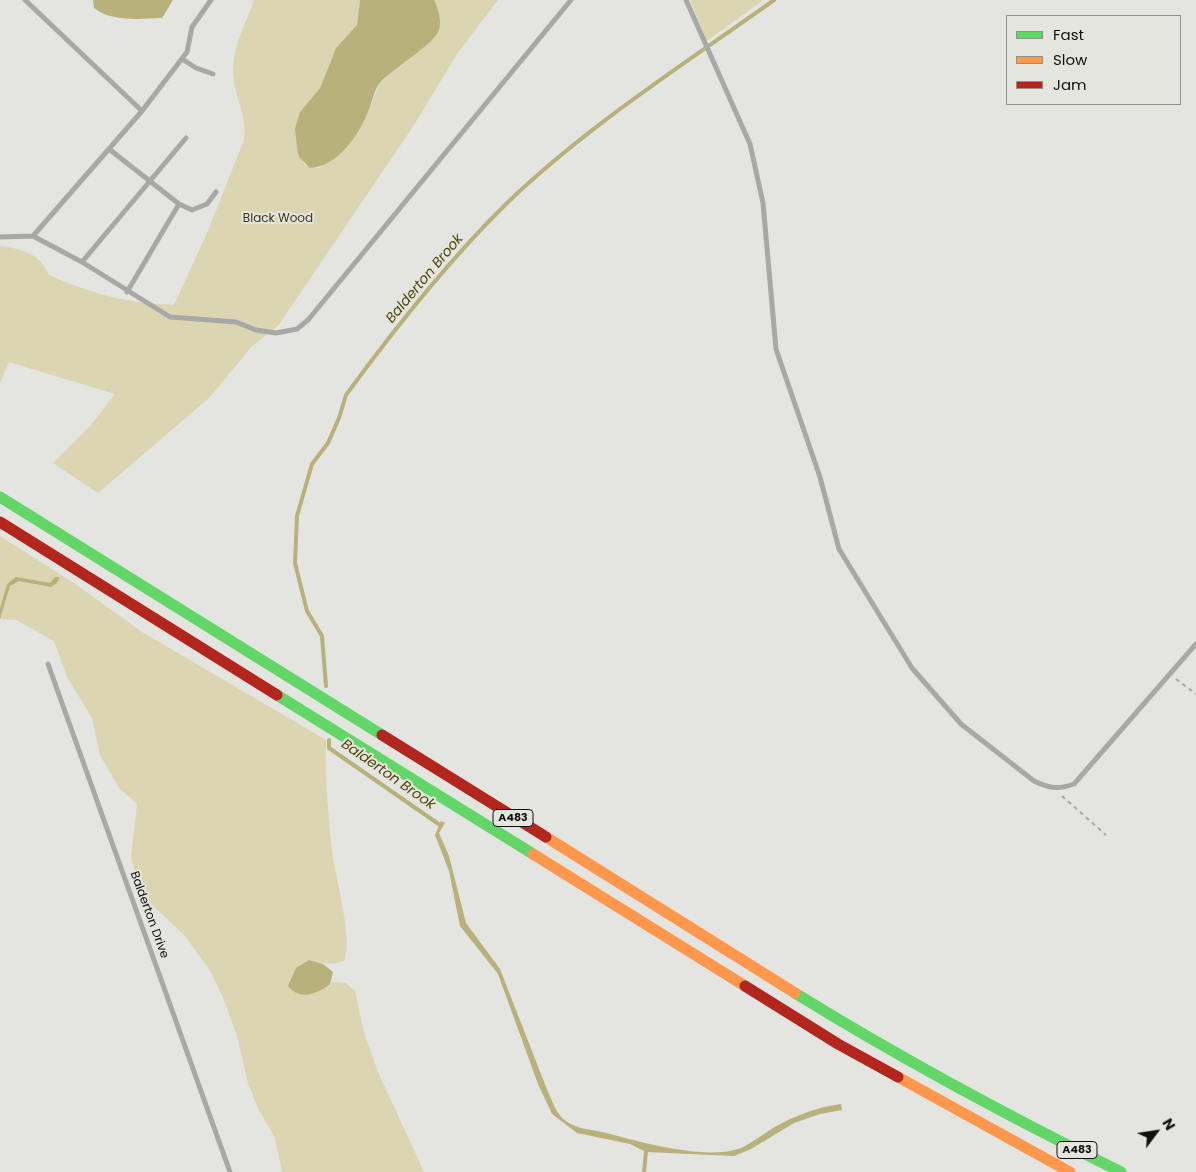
<!DOCTYPE html>
<html>
<head>
<meta charset="utf-8">
<style>
	body { margin:0 }
	#map { position:relative; width:1196px; height:1172px; overflow:hidden; background:#e4e4e1; font-family:Poppins,sans-serif }
	canvas { display:block }
	.legend { position:absolute; left:1006px; top:15px; width:175px; height:90px; box-sizing:border-box; background:#e5e5e0; border:1px solid #90908c; margin:0; padding:6px 9px; list-style:none; font-size:15px; color:#11110f }
	.legend li { display:flex; align-items:center; gap:10px; height:25px }
	.legend b { width:25px; border:1px solid #90908c }
	.north { position:absolute; left:1131px; top:1107px; width:50px; height:50px; -webkit-text-stroke:4px #e5e5e0; paint-order:stroke; rotate:59deg; font-size:14px; font-weight:700; line-height:20px; text-align:center; color:#11110f }
	.north::after { content:''; display:block; margin:auto; width:18px; height:22px; background:#11110f; clip-path:polygon(50% 0,100% 100%,50% 72%,0 100%) }
</style>
</head>
<body>
<div id="map">
<canvas width="1196" height="1172"></canvas>
<ul class="legend">
<li><b style="height:6px;background:#63d668"></b>Fast</li>
<li><b style="height:6px;background:#ff974d"></b>Slow</li>
<li><b style="height:6px;background:#b3261e"></b>Jam</li>
</ul>
<div class="north">N</div>
</div>
<script>
const ctx = document.querySelector('canvas').getContext('2d');
ctx.lineJoin = 'round';
function fillPath(path, color) {
  ctx.fillStyle = color;
  ctx.fill(path, 'evenodd');
}
function stroke(path, color, width, dash) {
  ctx.strokeStyle = color;
  ctx.lineWidth = width;
  ctx.lineCap = dash ? 'butt' : 'round';
  ctx.setLineDash(dash || []);
  ctx.stroke(path);
}
function drawText(font, color, halo, rows, align = 'center') {
  ctx.font = font + ' Poppins,sans-serif';
  ctx.lineWidth = 4;
  ctx.setLineDash([]);
  ctx.textBaseline = 'middle';
  ctx.strokeStyle = halo;
  ctx.fillStyle = color;
  for (const [text, x, y, turn = 0] of rows) {
    ctx.save();
    ctx.translate(x, y);
    ctx.rotate((+turn || 0) * Math.PI / 180);
    ctx.textAlign = isNaN(turn) ? turn : align;
    if (halo) ctx.strokeText(text, 0, 0);
    ctx.fillText(text, 0, 0);
    ctx.restore();
  }
}
const green = new Path2D(`
	M 254,0 L 360,0 L 357,25 L 336,48 L 320,88 L 300,112 L 304,164 L 310,168 L 319,168 L 351,142 L 367,115 L 379,85 L 440,18 L 434,0 L 498,0 L 457,54 L 414,125 L 278,326 L 252,346 L 210,397 L 98,493 L 53,463 L 91,425 L 115,394 L 9,362 L 0,383 L 0,246 C 23,249 39,253 49,275 C 92,294 126,303 174,305 L 207,233 L 244,140 C 248,116 233,95 233,71 C 233,45 246,24 254,0 Z
	M 690,0 L 763,0 L 707,41 Z
	M 0,536 L 74,583 L 142,632 L 326,740 C 325,778 328,814 332,851 C 335,875 354,942 344,961 C 332,965 322,964 309,960 L 330,984 L 332,982 L 346,983 L 355,991 L 364,1033 L 378,1072 L 424,1172 L 282,1172 L 275,1138 L 258,1108 L 248,1083 L 237,1036 L 224,1000 L 211,972 L 185,936 L 147,900 L 140,890 L 131,857 L 137,804 L 119,788 L 100,755 L 92,718 L 67,677 L 54,641 L 16,620 L 0,619 Z`);
const water = new Path2D(`
	M 93,0 L 173,0 L 162,18 C 141,19 111,22 94,8 Z
	M 360,0 L 434,0 C 438,8 442,21 439,30 C 435,44 391,69 379,84 C 374,91 372,103 368,112 C 359,135 337,167 310,168 L 299,157 L 297,148 L 295,129 L 300,112 L 320,88 L 336,48 L 357,25 Z
	M 16,577 L 50,583 L 55,577 L 60,577 L 57,583 L 51,587 L 19,581 L 10,586 L 0,619 L 0,609 L 7,584 Z
	M 441,821 L 445,823 L 439,833 L 449,856 L 466,923 L 500,969 L 548,1092 C 553,1102 556,1114 566,1121 C 578,1130 592,1129 606,1133 C 641,1142 706,1161 741,1148 C 752,1143 763,1134 773,1128 C 794,1116 817,1107 841,1104 L 842,1110 L 820,1114 L 794,1123 L 751,1149 L 734,1156 L 646,1152 L 630,1144 L 577,1133 L 552,1114 L 538,1084 L 498,974 L 460,926 L 449,871 L 435,835 Z
	M 309,960 L 323,964 L 333,972 L 330,984 C 317,994 300,1001 288,986 L 296,968 Z`);
const stream = new Path2D(`
	M 326,686 L 322,636 L 307,611 L 295,563 L 297,516 L 312,464 L 328,443 L 339,418 L 346,395 C 395,328 447,262 506,204 C 587,126 683,65 774,0
	M 329,740 L 329,748 L 440,825
	M 644,1172 L 646,1152`);
const path = new Path2D(`
	M 1176,679 L 1196,694
	M 1062,796 L 1106,835`);
const lane = new Path2D(`
	M 25,0 L 142,111 L 187,52 L 192,27 L 211,0
	M 686,0 L 750,144 L 763,203 L 776,349 L 820,477 L 839,549 L 912,668 L 961,724 L 1034,781 C 1049,788 1058,790 1074,784 L 1196,644
	M 182,59 L 196,68 L 213,74
	M 109,149 L 179,204 L 192,210 L 207,204 L 216,192
	M 33,236 L 142,111
	M 0,237 L 33,236 L 82,262 L 170,317 L 236,322 L 256,330 L 276,333 L 297,329 L 308,320 L 571,0
	M 82,262 L 186,138
	M 127,292 L 179,204
	M 48,664 L 230,1172`);
const fast = new Path2D(`
	M 0,497 L 382,735
	M 277,695 L 533,854
	M 795,993 C 900,1058 1010,1117 1121,1172`);
const slow = new Path2D(`
	M 546,837 L 795,993
	M 533,854 L 745,986
	M 898,1077 L 1070,1172`);
const jam = new Path2D(`
	M 0,522 L 277,695
	M 382,735 L 546,837
	M 745,986 L 838,1044 L 898,1077`);
const shields = [
	[513,818,40],
	[1077,1150,40]
];
const shieldNames = [
	["A483",513,818],
	["A483",1077,1150]
];
const parkNames = [
	["Black Wood",278,219]
];
const streetNames = [
	["Balderton Drive",149,915,70]
];
const waterNames = [
	["Balderton Brook",425,279,-50],
	["Balderton Brook",388,775,35]
];
fillPath(green, '#dbd5b2');
fillPath(water, '#b9b17b');
stroke(stream, '#b9b17b', 4);
stroke(path, '#a9a9a8', 2, [4, 4]);
stroke(lane, '#a8a8a7', 5);
stroke(fast, '#63d668', 11);
stroke(slow, '#ff974d', 11);
stroke(jam, '#b3261e', 11);
for (const [x, y, w] of shields) {
  const box = new Path2D();
  box.roundRect(x - w / 2, y - 8.5, w, 17, 4);
  ctx.fillStyle = '#e5e5e0';
  ctx.fill(box);
  stroke(box, '#11110f', 1);
}
drawText('bold 11px', '#11110f', null, shieldNames);
drawText('12px', '#3a3412', '#e5e5e0', parkNames);
drawText('12px', '#11110f', '#e5e5e0', streetNames);
drawText('italic 14px', '#4e4607', '#e5e5e0', waterNames);
</script>
</body>
</html>
